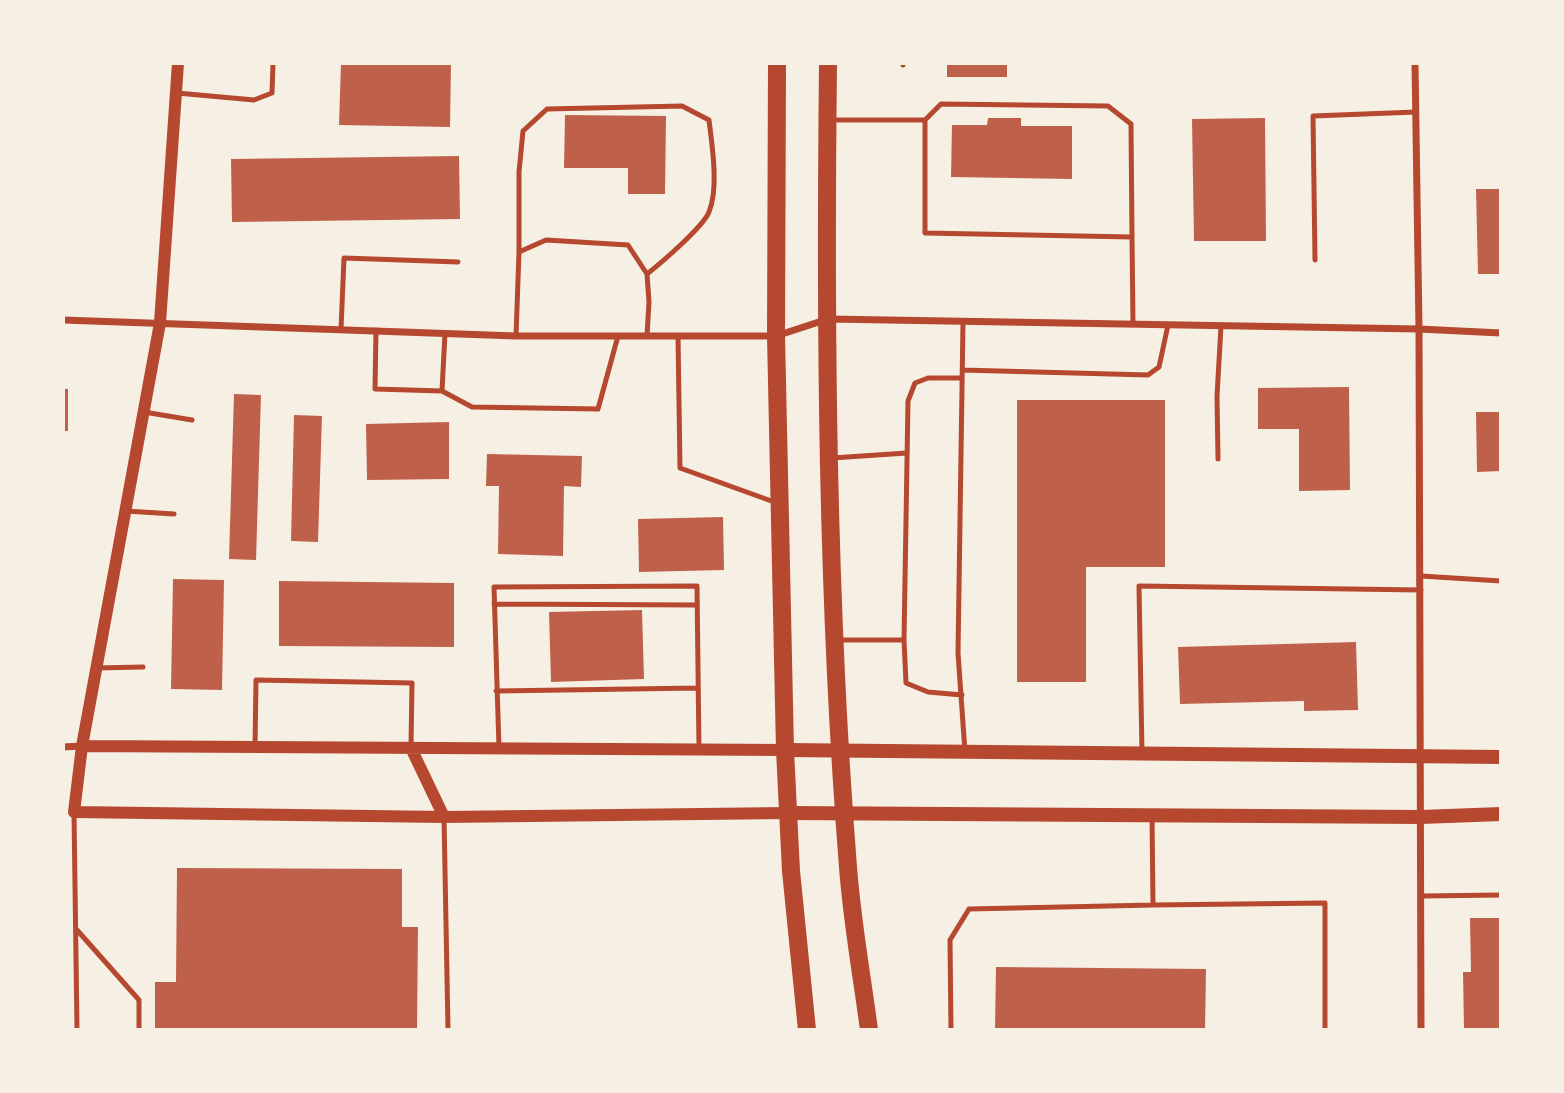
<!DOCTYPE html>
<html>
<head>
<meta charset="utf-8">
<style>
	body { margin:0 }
	#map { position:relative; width:1564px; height:1093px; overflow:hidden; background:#f6efe4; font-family:"Nunito Sans",sans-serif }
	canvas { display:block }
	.frame { position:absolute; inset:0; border:65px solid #f6efe4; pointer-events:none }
</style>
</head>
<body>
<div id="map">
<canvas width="1564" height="1093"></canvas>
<div class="frame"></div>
</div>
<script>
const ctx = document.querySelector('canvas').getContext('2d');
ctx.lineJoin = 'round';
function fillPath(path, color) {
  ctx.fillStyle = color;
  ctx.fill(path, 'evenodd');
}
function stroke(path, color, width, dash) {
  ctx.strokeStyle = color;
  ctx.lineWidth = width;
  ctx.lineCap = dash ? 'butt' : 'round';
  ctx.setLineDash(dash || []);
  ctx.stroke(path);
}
const building = new Path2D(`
	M 341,63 L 451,63 L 450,127 L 339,125 Z
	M 947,63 L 1007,63 L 1007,77 L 947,77 Z
	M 565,115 L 666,116 L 665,194 L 628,194 L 628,168 L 564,168 Z
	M 988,118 L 1021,118 L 1021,126 L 1072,126 L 1072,179 L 951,177 L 952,125 L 987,125 Z
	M 1265,118 L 1266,241 L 1194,241 L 1192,119 Z
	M 459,156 L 460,219 L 232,222 L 231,159 Z
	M 1476,189 L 1501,189 L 1501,274 L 1478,274 Z
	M 1349,387 L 1350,490 L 1299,491 L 1299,429 L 1258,429 L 1258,388 Z
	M 63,389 L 68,389 L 68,431 L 63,431 Z
	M 234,394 L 261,395 L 256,560 L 229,559 Z
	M 1017,400 L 1165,400 L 1165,567 L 1086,567 L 1086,682 L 1017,682 Z
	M 1476,412 L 1501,412 L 1501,471 L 1477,472 Z
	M 294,415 L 322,416 L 318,542 L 291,541 Z
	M 449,422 L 449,479 L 367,480 L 366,424 Z
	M 487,454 L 582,456 L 581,487 L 564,486 L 563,556 L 498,554 L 499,486 L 486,486 Z
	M 723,517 L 724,570 L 639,572 L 638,519 Z
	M 173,579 L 224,580 L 222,690 L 171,689 Z
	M 279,581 L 454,583 L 454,647 L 279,646 Z
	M 642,610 L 644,679 L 551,682 L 549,612 Z
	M 1356,642 L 1358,710 L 1304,711 L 1304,701 L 1180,704 L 1178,647 Z
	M 177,868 L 402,869 L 402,927 L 418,927 L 417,1030 L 155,1030 L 155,982 L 176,982 Z
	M 1470,918 L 1501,918 L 1501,1030 L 1464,1030 L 1463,972 L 1471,972 Z
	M 996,967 L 1206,969 L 1205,1030 L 995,1030 Z`);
const service = new Path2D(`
	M 903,65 L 903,63
	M 177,93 L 254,100 L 272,93 L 273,63
	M 832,120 L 925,120 L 925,233 L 1132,237 L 1133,324
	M 925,120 L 941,104 L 1108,106 L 1131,124 L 1132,237
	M 519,252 L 519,172 L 523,131 L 547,109 L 682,106 L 709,120 C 712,145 719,188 709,212 C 703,227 661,263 647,274
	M 1315,260 L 1313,116 L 1416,112
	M 963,322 L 958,653 L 965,752
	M 341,329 L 344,258 L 458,262
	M 376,330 L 375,389 L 442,391 L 445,333
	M 516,336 L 519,252 L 546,240 L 628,245 L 647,274 L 649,302 L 647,336
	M 678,336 L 680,468 L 777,503
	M 962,370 L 1148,375 L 1159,367 L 1168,325
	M 442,391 L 472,407 L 598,409 L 618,336
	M 144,412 L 192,420
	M 832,458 L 907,453
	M 1218,459 L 1217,396 L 1221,326
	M 126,511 L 174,514
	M 1421,576 L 1501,581
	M 494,604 L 697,605
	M 839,640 L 904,640
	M 96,668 L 143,667
	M 496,691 L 698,688
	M 962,695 L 928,692 L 906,683 L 904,640 L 908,401 L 915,383 L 928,378 L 962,378
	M 255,747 L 256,680 L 412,683 L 411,746
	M 499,748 L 494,587 L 697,586 L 699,750
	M 1142,753 L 1139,586 L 1421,590
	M 74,813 L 77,1030
	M 444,817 L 448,1030
	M 1422,896 L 1501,895
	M 1153,905 L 1325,903 L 1325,1030
	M 77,930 L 139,1000 L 139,1030
	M 951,1030 L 950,940 L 969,909 L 1153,905 L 1152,816`);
const minor = new Path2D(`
	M 1415,63 L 1419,329 L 1421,1030
	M 63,320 L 516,336 L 776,336 L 828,319 L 1419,329 L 1501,333
	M 63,747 L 82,746`);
const tertiary = new Path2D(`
	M 178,63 L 160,323 L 82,746 L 74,812 L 444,817 L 788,813
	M 82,746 L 785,750
	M 411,748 L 444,817`);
const secondary = new Path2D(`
	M 785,750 L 1501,757
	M 788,813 L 1421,817 L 1501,814`);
const primary = new Path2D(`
	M 777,63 L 776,336 L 785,750 L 791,871 L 807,1030
	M 828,63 C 825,331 827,600 848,867 C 852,922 862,976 869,1030`);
fillPath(building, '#bf614a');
stroke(service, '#b5482f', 5);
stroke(minor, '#b5482f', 7);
stroke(tertiary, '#b5482f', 12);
stroke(secondary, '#b5482f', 14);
stroke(primary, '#b5482f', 18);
</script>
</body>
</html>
